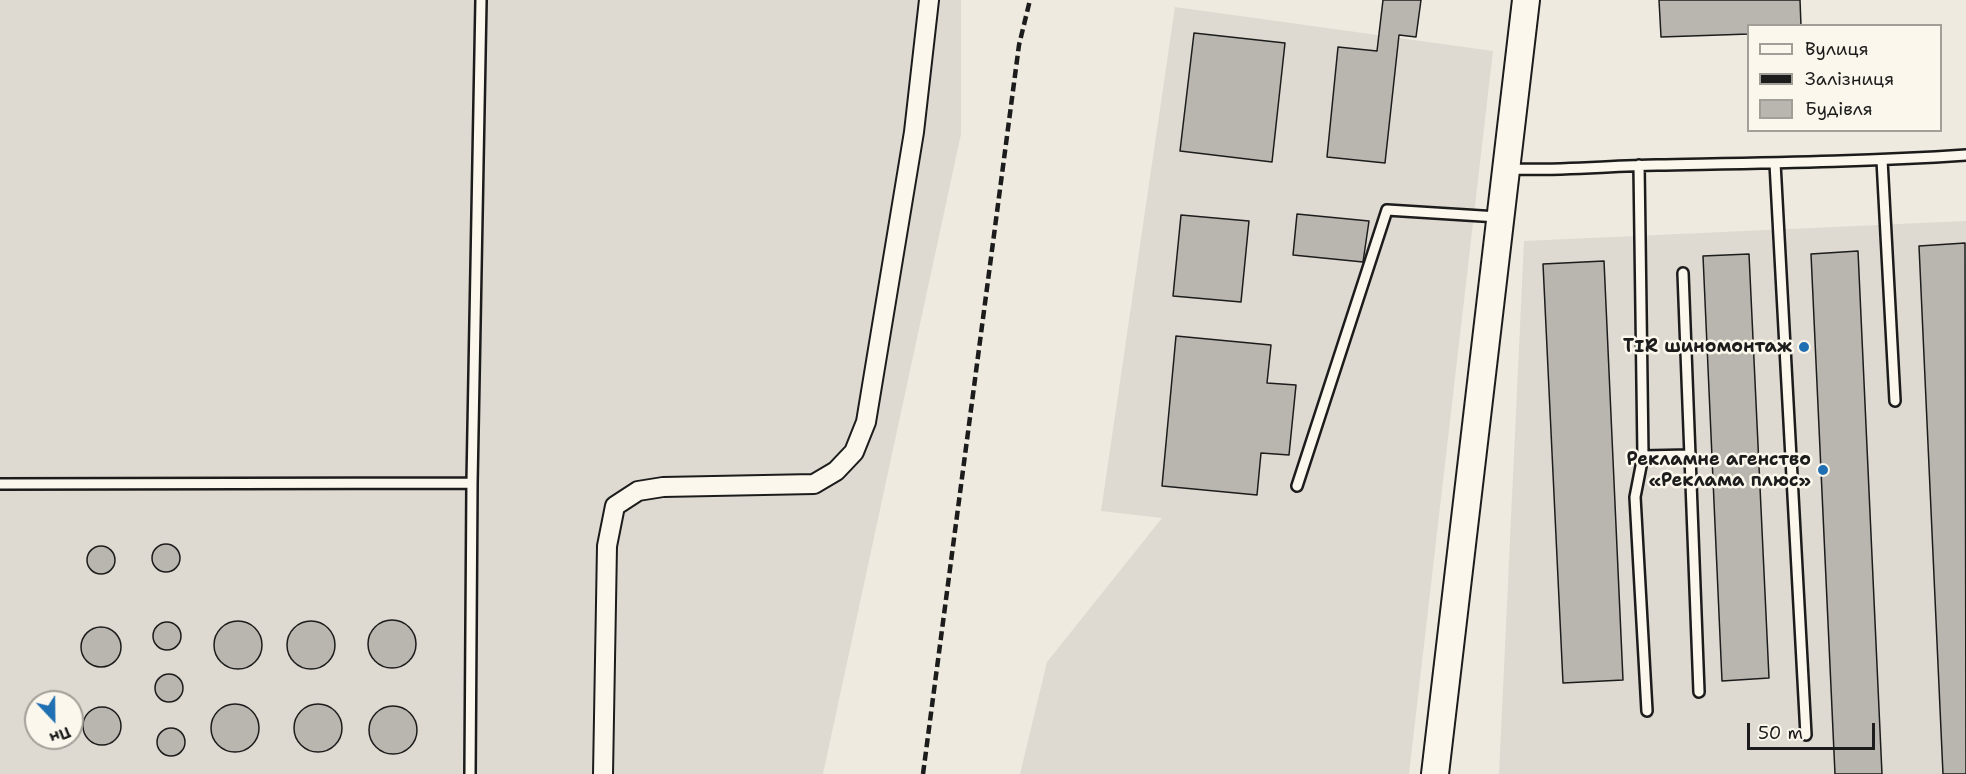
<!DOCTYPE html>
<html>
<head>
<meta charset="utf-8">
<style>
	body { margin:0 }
	#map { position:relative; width:1966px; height:774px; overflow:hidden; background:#eeeadf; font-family:"Shantell Sans",sans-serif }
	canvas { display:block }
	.legend { position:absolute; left:1747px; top:24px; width:195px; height:108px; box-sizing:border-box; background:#fbf7ec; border:2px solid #a29f99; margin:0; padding:8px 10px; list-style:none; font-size:18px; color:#1c1c1c }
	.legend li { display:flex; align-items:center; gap:12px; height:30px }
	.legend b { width:30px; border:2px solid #a29f99 }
	.north { position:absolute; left:24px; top:690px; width:60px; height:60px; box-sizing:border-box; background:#fbf7ec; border:2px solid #a29f99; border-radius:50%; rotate:158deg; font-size:16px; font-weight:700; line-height:24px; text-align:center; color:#1c1c1c }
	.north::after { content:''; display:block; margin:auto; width:21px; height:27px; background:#1f6fb2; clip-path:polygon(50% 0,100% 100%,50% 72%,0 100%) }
	.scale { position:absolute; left:1747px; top:723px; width:128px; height:27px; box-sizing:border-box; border:3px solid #1c1c1c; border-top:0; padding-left:8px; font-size:18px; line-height:21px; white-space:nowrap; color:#1c1c1c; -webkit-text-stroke:4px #fbf7ec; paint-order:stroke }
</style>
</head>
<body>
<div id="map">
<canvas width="1966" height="774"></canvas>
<ul class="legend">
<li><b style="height:8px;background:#fbf7ec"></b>Вулиця</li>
<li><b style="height:8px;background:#1c1c1c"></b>Залізниця</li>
<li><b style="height:16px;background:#b9b6af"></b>Будівля</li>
</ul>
<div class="north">Пн</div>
<div class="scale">50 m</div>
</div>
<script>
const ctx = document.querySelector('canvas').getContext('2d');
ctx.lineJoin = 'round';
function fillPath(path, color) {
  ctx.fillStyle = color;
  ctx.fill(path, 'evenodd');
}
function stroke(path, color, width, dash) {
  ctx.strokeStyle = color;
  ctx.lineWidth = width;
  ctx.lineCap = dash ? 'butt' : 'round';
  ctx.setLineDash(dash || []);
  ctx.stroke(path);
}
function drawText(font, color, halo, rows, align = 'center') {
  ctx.font = font + ' "Shantell Sans",sans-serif';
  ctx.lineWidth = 5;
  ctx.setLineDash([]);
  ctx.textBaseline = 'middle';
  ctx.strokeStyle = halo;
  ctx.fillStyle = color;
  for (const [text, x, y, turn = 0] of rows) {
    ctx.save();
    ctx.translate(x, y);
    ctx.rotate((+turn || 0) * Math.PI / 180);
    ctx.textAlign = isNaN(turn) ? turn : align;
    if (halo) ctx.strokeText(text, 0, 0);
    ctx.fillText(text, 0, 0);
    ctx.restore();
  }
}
const built = new Path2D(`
	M 0,0 L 961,0 L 961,134 L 823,774 L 0,774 ZM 36,702 L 72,702 L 72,738 L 36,738 Z
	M 1175,7 L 1493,51 L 1409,774 L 1020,774 L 1047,662 L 1162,518 L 1101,511 Z
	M 1966,221 L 1966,774 L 1499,774 L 1524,241 Z`);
const building = new Path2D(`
	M 1383,0 L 1421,0 L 1416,37 L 1399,35 L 1385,163 L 1327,157 L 1338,47 L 1377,51 Z
	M 1659,0 L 1800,0 L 1801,26 L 1749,26 L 1749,34 L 1661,37 Z
	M 1194,33 L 1285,43 L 1272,162 L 1180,151 Z
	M 1297,214 L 1369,221 L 1363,262 L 1293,255 Z
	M 1181,215 L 1249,221 L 1241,302 L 1173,296 Z
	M 1965,243 L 1966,774 L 1943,774 L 1919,246 Z
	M 1858,251 L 1882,774 L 1835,774 L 1811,254 Z
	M 1749,254 L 1769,678 L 1722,681 L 1703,256 Z
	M 1604,261 L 1623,680 L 1563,683 L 1543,264 Z
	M 1176,336 L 1271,345 L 1267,383 L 1296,385 L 1289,455 L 1261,453 L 1257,495 L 1162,486 Z
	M152 558a14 14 0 1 1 28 0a14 14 0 1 1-28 0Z
	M87 560a14 14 0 1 1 28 0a14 14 0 1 1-28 0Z
	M368 644a24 24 0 1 1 48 0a24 24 0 1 1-48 0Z
	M214 645a24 24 0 1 1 48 0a24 24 0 1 1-48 0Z
	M287 645a24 24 0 1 1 48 0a24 24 0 1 1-48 0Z
	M153 636a14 14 0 1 1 28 0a14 14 0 1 1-28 0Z
	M81 647a20 20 0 1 1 40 0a20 20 0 1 1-40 0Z
	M155 688a14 14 0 1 1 28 0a14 14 0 1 1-28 0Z
	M294 728a24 24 0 1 1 48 0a24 24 0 1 1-48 0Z
	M211 728a24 24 0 1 1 48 0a24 24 0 1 1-48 0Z
	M369 730a24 24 0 1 1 48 0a24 24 0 1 1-48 0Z
	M83 726a19 19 0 1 1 38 0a19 19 0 1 1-38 0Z
	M157 742a14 14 0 1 1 28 0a14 14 0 1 1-28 0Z`);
const lane = new Path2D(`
	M 1882,160 L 1895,401
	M 1775,163 L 1806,735
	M 1639,165 L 1643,456 L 1635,497 L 1647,711
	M 1507,169 C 1557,171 1606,166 1657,165 C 1760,163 1863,162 1966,155
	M 1683,273 L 1699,692
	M 1643,456 L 1690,455
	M 0,484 L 472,483
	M 1297,486 L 1387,210 L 1498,217
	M 470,774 L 472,483 L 481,0`);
const street = new Path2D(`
	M 603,774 L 607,546 L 615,506 L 638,491 L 663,487 L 814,484 L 836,471 L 854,452 L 866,422 L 914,132 L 929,0`);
const secondary = new Path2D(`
	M 1435,774 L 1526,0`);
const rail = new Path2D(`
	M 923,774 L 1019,45 L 1030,0`);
const markers = [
	[1804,347,6,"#1f6fb2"],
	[1823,470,6,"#1f6fb2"]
];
const poiNames = [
	["TIR шиномонтаж",1792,347],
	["Рекламне агенство",1811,460],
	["«Реклама плюс»",1811,481]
];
fillPath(built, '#dedad1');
fillPath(building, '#b9b6af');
stroke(building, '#1c1c1c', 1.5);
stroke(lane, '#1c1c1c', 14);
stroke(street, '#1c1c1c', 22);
stroke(secondary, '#1c1c1c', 30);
stroke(lane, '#fbf7ec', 9);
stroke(street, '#fbf7ec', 18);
stroke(secondary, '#fbf7ec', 26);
stroke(rail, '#1c1c1c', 4.5, [9, 4.5]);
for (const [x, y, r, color] of markers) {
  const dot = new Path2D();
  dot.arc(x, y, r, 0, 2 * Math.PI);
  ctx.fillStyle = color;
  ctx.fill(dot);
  stroke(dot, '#fbf7ec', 2);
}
drawText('bold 18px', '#1c1c1c', '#fbf7ec', poiNames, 'right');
</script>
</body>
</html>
